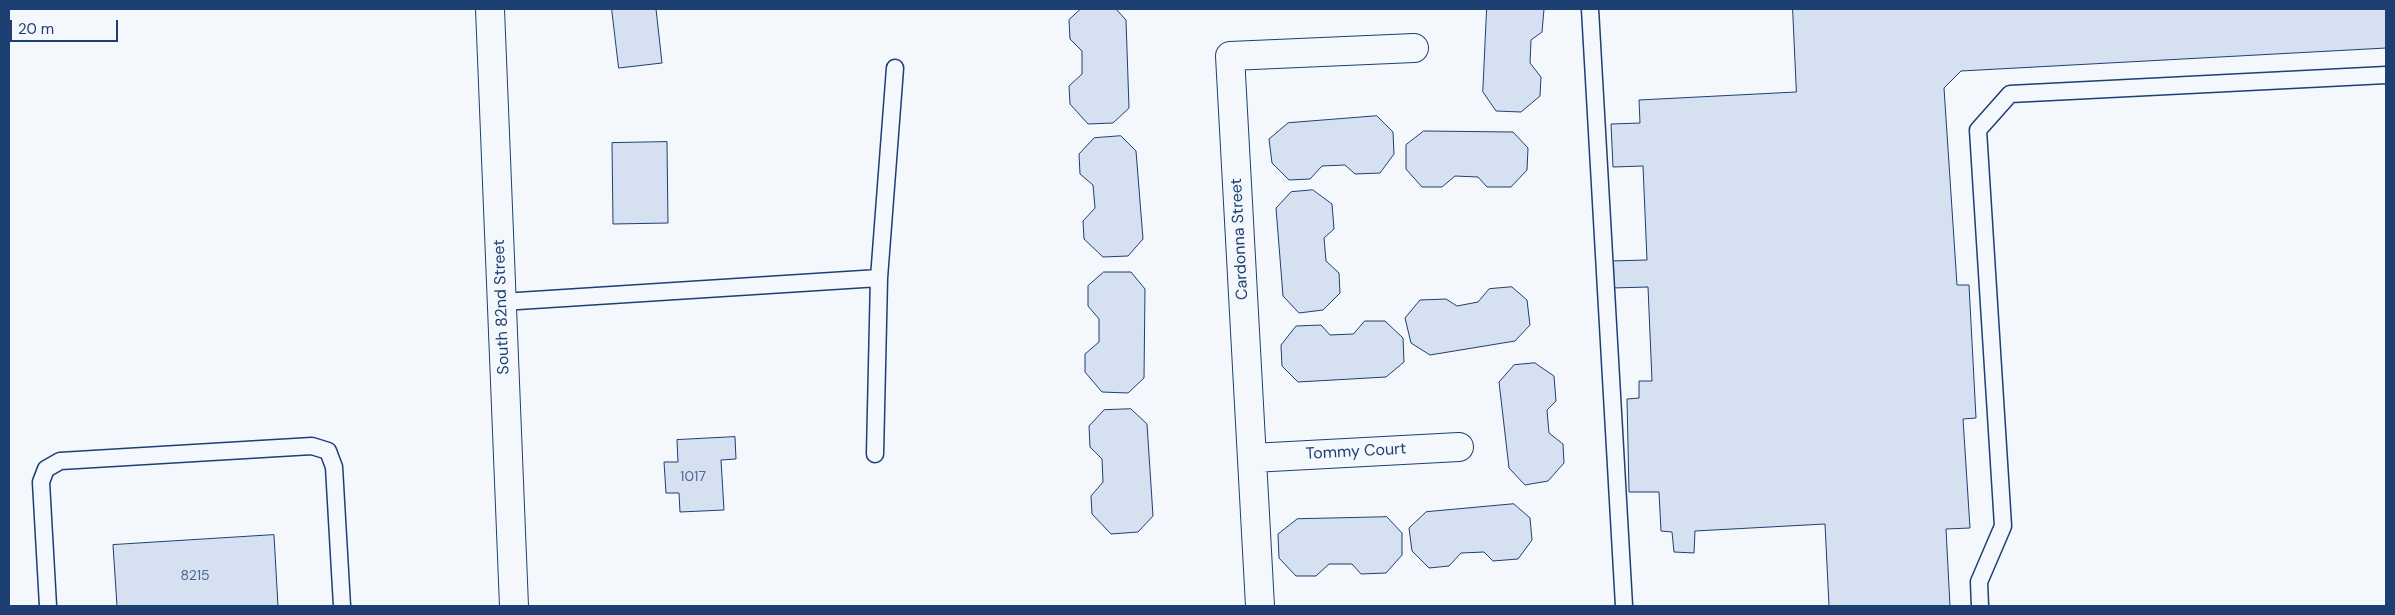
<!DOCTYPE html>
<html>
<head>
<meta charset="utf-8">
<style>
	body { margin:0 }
	#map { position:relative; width:2395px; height:615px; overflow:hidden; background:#f4f7fb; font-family:"DM Sans",sans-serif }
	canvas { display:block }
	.frame { position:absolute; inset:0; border:10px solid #1d3f73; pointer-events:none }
	.scale { position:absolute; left:10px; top:20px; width:108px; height:22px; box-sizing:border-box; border:2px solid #1d3f73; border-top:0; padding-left:6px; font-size:15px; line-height:18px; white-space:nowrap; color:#1d3f73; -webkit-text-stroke:4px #f4f7fb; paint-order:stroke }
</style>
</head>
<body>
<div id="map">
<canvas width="2395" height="615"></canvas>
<div class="frame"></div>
<div class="scale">20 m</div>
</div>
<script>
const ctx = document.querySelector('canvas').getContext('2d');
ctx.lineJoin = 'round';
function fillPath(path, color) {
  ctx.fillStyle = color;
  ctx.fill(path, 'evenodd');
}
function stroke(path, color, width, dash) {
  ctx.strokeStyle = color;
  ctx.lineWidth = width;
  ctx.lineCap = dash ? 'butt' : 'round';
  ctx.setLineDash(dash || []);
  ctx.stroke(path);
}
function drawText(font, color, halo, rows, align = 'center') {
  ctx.font = font + ' "DM Sans",sans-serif';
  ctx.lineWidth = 4;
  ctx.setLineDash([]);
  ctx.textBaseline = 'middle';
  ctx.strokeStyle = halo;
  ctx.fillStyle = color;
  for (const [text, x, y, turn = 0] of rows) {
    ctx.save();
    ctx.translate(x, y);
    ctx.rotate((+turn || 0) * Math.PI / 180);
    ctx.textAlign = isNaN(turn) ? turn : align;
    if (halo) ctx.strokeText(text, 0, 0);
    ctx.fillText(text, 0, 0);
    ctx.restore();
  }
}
const building = new Path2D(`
	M 612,9 L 656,9 L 662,63 L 619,68 Z
	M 1081,9 L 1116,9 L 1126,20 L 1129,108 L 1113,123 L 1088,124 L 1070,104 L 1069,86 L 1082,74 L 1082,51 L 1070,39 L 1069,20 Z
	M 1487,9 L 1544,9 L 1542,32 L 1531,40 L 1530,63 L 1541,77 L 1540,96 L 1521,112 L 1496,111 L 1483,92 Z
	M 1793,9 L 2386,9 L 2386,48 L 1961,71 L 1944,88 L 1957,285 L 1969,285 L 1976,418 L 1963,419 L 1970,528 L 1946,529 L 1950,606 L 1829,606 L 1825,524 L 1695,531 L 1694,553 L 1674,552 L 1672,532 L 1661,531 L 1659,492 L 1629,492 L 1627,399 L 1639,398 L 1639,381 L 1652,381 L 1648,287 L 1611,288 L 1610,261 L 1647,260 L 1643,166 L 1613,167 L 1611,124 L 1640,123 L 1639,100 L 1796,92 Z
	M 1377,116 L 1393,132 L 1394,154 L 1380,173 L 1355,174 L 1345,165 L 1322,166 L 1310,179 L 1289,180 L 1272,163 L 1269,139 L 1288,123 Z
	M 1424,131 L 1513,132 L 1528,148 L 1527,170 L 1511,187 L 1487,187 L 1478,177 L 1455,176 L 1442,187 L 1422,187 L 1406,169 L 1406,145 Z
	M 1121,136 L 1136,151 L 1143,239 L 1128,256 L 1103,257 L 1084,239 L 1083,221 L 1095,208 L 1093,185 L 1080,174 L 1079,154 L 1094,138 Z
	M 667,142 L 668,223 L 613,224 L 612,143 Z
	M 1313,190 L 1332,204 L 1334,229 L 1324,238 L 1326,261 L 1339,273 L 1340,293 L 1323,310 L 1299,313 L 1283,296 L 1276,208 L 1291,192 Z
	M 1104,272 L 1131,272 L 1145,289 L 1144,378 L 1128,393 L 1102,392 L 1085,372 L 1085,354 L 1099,342 L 1099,319 L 1088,306 L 1088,286 Z
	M 1512,287 L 1527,300 L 1530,325 L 1515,341 L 1430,355 L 1411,343 L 1405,318 L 1420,300 L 1446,299 L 1457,306 L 1478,302 L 1489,289 Z
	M 1365,321 L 1385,321 L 1403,338 L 1404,362 L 1386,377 L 1298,382 L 1282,366 L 1281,345 L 1296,326 L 1321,325 L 1330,335 L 1353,334 Z
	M 1535,363 L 1554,376 L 1556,401 L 1547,410 L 1549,433 L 1563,444 L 1564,463 L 1548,481 L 1525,485 L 1509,468 L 1499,382 L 1514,365 Z
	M 1131,409 L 1147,424 L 1153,516 L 1138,532 L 1111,534 L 1092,514 L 1091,496 L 1103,482 L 1102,459 L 1090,447 L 1089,426 L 1104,410 Z
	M 735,437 L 736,459 L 721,460 L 724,510 L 680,512 L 679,493 L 666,493 L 664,462 L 678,462 L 677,440 Z
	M 1514,504 L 1530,518 L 1532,540 L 1518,559 L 1493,561 L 1484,552 L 1461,553 L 1449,566 L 1429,568 L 1412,551 L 1409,528 L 1426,512 Z
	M 1387,517 L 1402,533 L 1402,555 L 1386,573 L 1361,574 L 1352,564 L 1329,564 L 1316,576 L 1296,576 L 1279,558 L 1278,534 L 1297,519 Z
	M 274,535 L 278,606 L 117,606 L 113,545 Z`);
const lane = new Path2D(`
	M 1590,9 L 1624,606
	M 879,278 L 895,68
	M 502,302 L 879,278 L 875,454
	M 48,606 L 41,482 L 46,469 L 60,461 L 312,446 L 328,451 L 334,467 L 342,606
	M 1980,606 L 1979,582 L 2003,526 L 1978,130 L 2010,94 L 2386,75`);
const street = new Path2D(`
	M 490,9 L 514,606
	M 1252,458 L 1459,447
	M 1260,606 L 1230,56 L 1414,48`);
const numberNames = [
	["1017",693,477],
	["8215",195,576]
];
const streetNames = [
	["Cardonna Street",1240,239,-93],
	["South 82nd Street",502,307,-92],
	["Tommy Court",1356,452,-3]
];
fillPath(building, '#d5e0f0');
stroke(building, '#1d3f73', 1);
stroke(lane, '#1d3f73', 19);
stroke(street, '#1d3f73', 30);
stroke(lane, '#f4f7fb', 16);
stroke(street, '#f4f7fb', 28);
drawText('14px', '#4b6792', null, numberNames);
drawText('16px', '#1d3f73', '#f4f7fb', streetNames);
</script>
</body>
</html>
